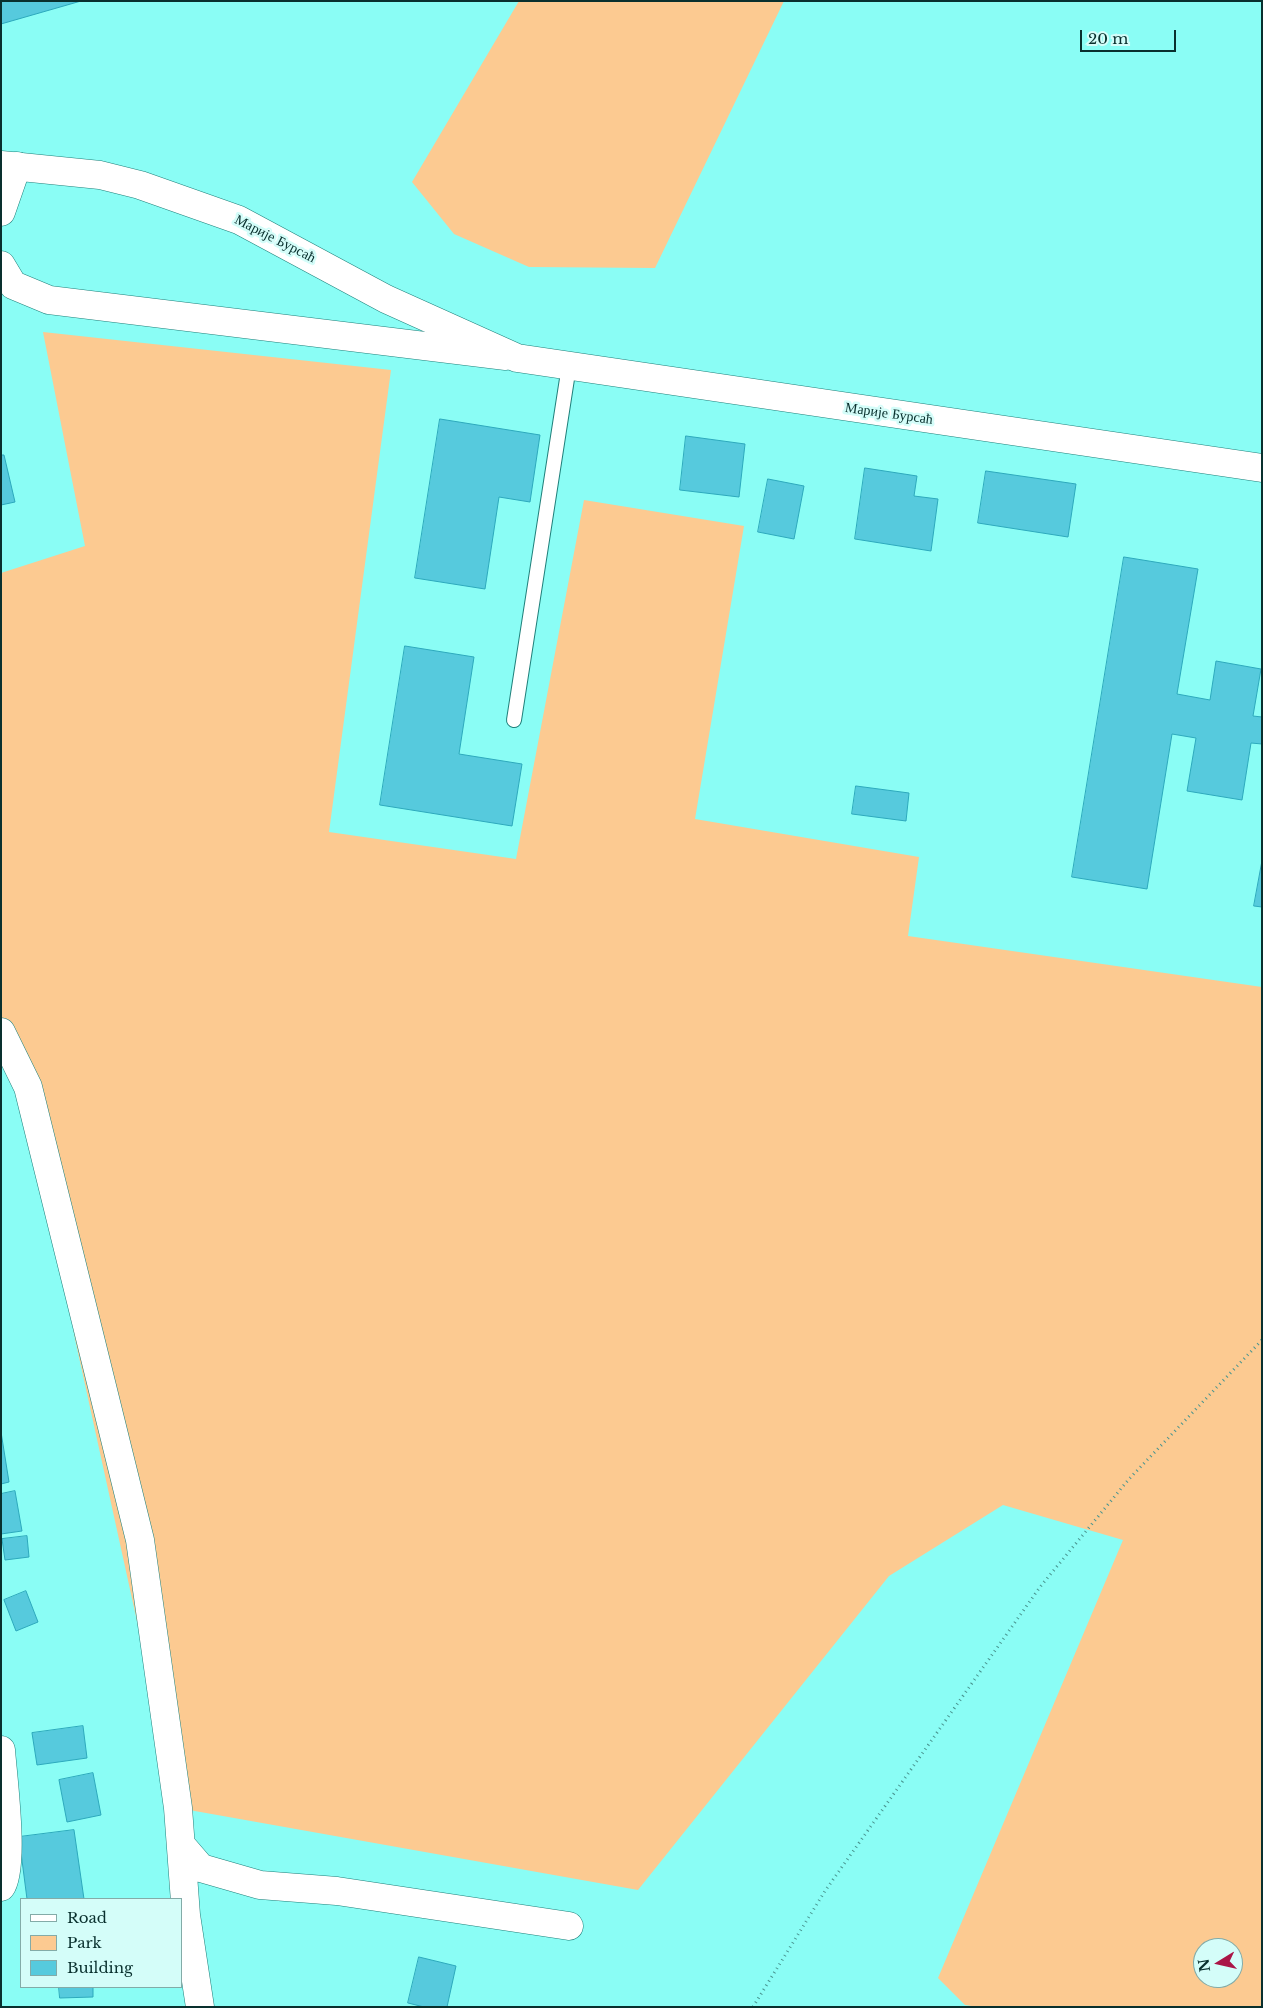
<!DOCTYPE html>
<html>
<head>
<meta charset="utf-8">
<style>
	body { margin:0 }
	#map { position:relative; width:1263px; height:2008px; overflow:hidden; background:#8afdf5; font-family:"Libre Baskerville",serif }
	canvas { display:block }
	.frame { position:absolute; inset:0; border:2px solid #09302e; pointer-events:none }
	.legend { position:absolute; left:20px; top:1898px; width:162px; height:90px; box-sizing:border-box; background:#d4fdf9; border:1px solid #83aba8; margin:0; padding:6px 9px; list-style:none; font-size:15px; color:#09302e }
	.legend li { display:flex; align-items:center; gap:10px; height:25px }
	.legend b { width:25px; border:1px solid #83aba8 }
	.north { position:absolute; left:1193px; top:1938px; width:50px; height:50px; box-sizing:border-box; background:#d4fdf9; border:1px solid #83aba8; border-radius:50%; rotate:261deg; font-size:14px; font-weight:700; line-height:20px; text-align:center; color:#09302e }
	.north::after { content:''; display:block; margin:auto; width:18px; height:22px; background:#aa1647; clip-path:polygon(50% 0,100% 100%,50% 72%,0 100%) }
	.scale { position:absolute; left:1080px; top:30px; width:96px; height:22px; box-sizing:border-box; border:2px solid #09302e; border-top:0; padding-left:6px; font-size:15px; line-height:18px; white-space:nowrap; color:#09302e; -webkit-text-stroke:4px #d4fdf9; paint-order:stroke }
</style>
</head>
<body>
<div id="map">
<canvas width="1263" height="2008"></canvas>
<div class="frame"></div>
<ul class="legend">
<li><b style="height:6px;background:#fff"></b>Road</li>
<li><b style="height:14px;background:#fcca91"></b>Park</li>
<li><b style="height:14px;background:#56cadd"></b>Building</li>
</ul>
<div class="north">N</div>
<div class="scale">20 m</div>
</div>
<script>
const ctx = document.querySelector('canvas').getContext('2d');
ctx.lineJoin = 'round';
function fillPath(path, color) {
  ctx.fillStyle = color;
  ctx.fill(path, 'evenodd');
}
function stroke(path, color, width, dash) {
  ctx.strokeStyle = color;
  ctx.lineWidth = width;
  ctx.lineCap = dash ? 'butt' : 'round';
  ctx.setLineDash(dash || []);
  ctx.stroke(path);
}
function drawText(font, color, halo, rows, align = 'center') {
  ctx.font = font + ' "Libre Baskerville",serif';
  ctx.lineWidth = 5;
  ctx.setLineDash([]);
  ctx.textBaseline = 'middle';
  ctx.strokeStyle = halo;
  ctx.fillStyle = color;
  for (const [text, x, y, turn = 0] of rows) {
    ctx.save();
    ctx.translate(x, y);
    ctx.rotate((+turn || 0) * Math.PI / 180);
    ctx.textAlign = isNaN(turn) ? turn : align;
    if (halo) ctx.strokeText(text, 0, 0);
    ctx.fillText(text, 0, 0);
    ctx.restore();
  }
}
const green = new Path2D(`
	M 519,1 L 784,1 L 655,268 L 529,267 L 454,234 L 412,182 Z
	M 43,332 L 391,370 L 329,832 L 516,859 L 584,500 L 744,526 L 695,819 L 919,857 L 908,936 L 1262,987 L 1262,2007 L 978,2007 L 965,2005 L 938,1978 L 1123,1540 L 1003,1505 L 889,1576 L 638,1890 L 178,1808 L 75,1339 L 35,1115 L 1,1050 L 1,573 L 85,546 ZM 1203,1948 L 1233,1948 L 1233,1978 L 1203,1978 Z`);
const building = new Path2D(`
	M 1,1 L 81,1 L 1,24 Z
	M 440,419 L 540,435 L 530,502 L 499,497 L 485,589 L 415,578 Z
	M 686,436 L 745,444 L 739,497 L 680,490 Z
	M 1,455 L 4,455 L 15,502 L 1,505 Z
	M 865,468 L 917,476 L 914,496 L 938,499 L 931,551 L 855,539 Z
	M 986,471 L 1076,484 L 1068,537 L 978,523 Z
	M 768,479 L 804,486 L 794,539 L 758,532 Z
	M 1124,557 L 1198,569 L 1177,694 L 1210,700 L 1216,661 L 1261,669 L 1253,716 L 1262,717 L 1262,744 L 1251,743 L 1242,800 L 1187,791 L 1196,738 L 1172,734 L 1147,889 L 1072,877 Z
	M 405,646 L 474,657 L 459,754 L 522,764 L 512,826 L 380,805 Z
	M 856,786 L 909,793 L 906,821 L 852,814 Z
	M 1262,861 L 1262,907 L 1254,906 Z
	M 1,1432 L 9,1482 L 1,1484 Z
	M 15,1491 L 22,1531 L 1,1534 L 1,1494 Z
	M 27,1536 L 29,1557 L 5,1560 L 2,1539 Z
	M 26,1591 L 38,1622 L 16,1631 L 4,1600 Z
	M 83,1726 L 87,1758 L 37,1765 L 32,1733 Z
	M 93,1773 L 101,1815 L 67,1822 L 59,1780 Z
	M 74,1830 L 84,1899 L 27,1899 L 19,1837 Z
	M 419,1957 L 456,1966 L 447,2007 L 424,2007 L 408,2003 Z
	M 59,1987 L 93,1987 L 93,1997 L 60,1998 Z`);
const path = new Path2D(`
	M 753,2007 L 825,1891 L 1040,1587 L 1129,1479 L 1262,1340`);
const lane = new Path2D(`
	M 514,720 L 569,366`);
const street = new Path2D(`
	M 1,212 L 17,166
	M 1,265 L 13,285 L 49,300 L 506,356
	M 1,1032 L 28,1087 L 140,1540 L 178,1808 L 186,1915 L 200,2007
	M 1,1750 C 3,1777 15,1868 1,1887
	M 182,1846 L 201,1868 L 260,1885 L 337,1891 L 569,1926`);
const secondary = new Path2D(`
	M 1,165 L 100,175 L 140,185 L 239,220 L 386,299 L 517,358 L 1262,468`);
const streetNames = [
	["Марије Бурсаћ",275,239,27],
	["Марије Бурсаћ",889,414,8]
];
fillPath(green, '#fcca91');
fillPath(building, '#56cadd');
stroke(building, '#2da9bc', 1);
stroke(lane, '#20807b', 16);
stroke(street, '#20807b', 29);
stroke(secondary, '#20807b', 29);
stroke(path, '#48948f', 3, [1, 4]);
stroke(lane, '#fff', 14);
stroke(street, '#fff', 28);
stroke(secondary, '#fff', 28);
drawText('14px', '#09302e', '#d4fdf9', streetNames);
</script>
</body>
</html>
